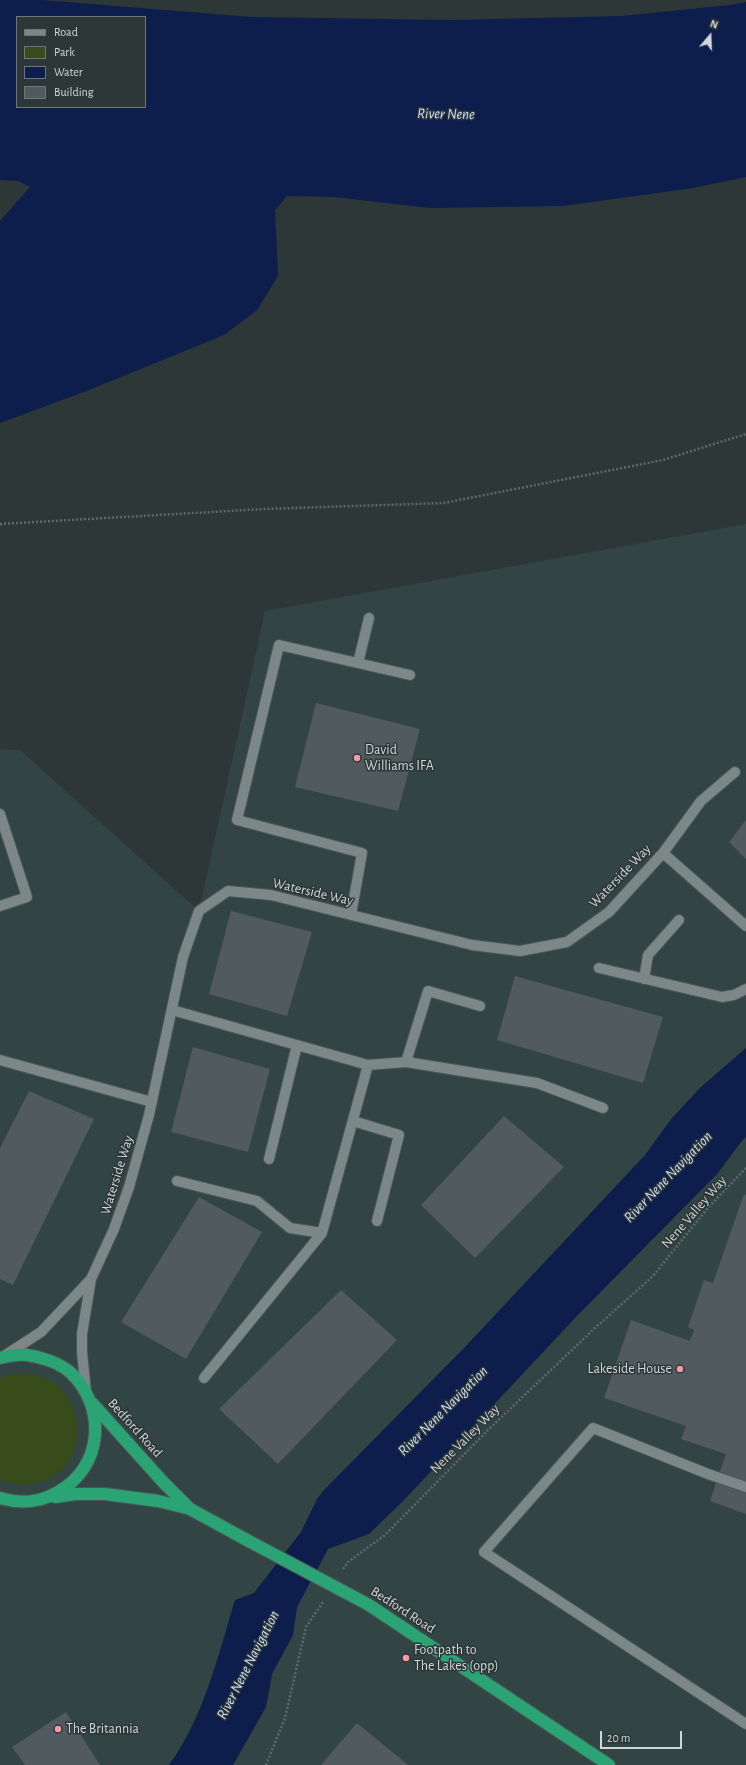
<!DOCTYPE html>
<html>
<head>
<meta charset="utf-8">
<style>
	body { margin:0 }
	#map { position:relative; width:746px; height:1765px; overflow:hidden; background:#2d3737; font-family:"Alegreya Sans",sans-serif }
	canvas { display:block }
	.legend { position:absolute; left:16px; top:16px; width:130px; height:92px; box-sizing:border-box; background:#2d3737; border:1px solid #6e7777; margin:0; padding:5px 7px; list-style:none; font-size:12px; color:#d0d6d6 }
	.legend li { display:flex; align-items:center; gap:8px; height:20px }
	.legend b { width:20px; border:1px solid #6e7777 }
	.north { position:absolute; left:690px; top:16px; width:40px; height:40px; -webkit-text-stroke:3px #2d3737; paint-order:stroke; rotate:19deg; font-size:11px; font-weight:700; line-height:16px; text-align:center; color:#d0d6d6 }
	.north::after { content:''; display:block; margin:auto; width:14px; height:18px; background:#d0d6d6; clip-path:polygon(50% 0,100% 100%,50% 72%,0 100%) }
	.scale { position:absolute; left:600px; top:1731px; width:82px; height:18px; box-sizing:border-box; border:2px solid #d0d6d6; border-top:0; padding-left:5px; font-size:12px; line-height:14px; white-space:nowrap; color:#d0d6d6; -webkit-text-stroke:3px #2d3737; paint-order:stroke }
</style>
</head>
<body>
<div id="map">
<canvas width="746" height="1765"></canvas>
<ul class="legend">
<li><b style="height:5px;background:#7c8787"></b>Road</li>
<li><b style="height:11px;background:#384b1a"></b>Park</li>
<li><b style="height:11px;background:#0d1d4c"></b>Water</li>
<li><b style="height:11px;background:#515a5f"></b>Building</li>
</ul>
<div class="north">N</div>
<div class="scale">20 m</div>
</div>
<script>
const ctx = document.querySelector('canvas').getContext('2d');
ctx.lineJoin = 'round';
function fillPath(path, color) {
  ctx.fillStyle = color;
  ctx.fill(path, 'evenodd');
}
function stroke(path, color, width, dash) {
  ctx.strokeStyle = color;
  ctx.lineWidth = width;
  ctx.lineCap = dash ? 'butt' : 'round';
  ctx.setLineDash(dash || []);
  ctx.stroke(path);
}
function drawText(font, color, halo, rows, align = 'center') {
  ctx.font = font + ' "Alegreya Sans",sans-serif';
  ctx.lineWidth = 3;
  ctx.setLineDash([]);
  ctx.textBaseline = 'middle';
  ctx.strokeStyle = halo;
  ctx.fillStyle = color;
  for (const [text, x, y, turn = 0] of rows) {
    ctx.save();
    ctx.translate(x, y);
    ctx.rotate((+turn || 0) * Math.PI / 180);
    ctx.textAlign = isNaN(turn) ? turn : align;
    if (halo) ctx.strokeText(text, 0, 0);
    ctx.fillText(text, 0, 0);
    ctx.restore();
  }
}
const built = new Path2D(`
	M 746,524 L 746,1765 L 0,1765 L 0,749 L 20,750 L 199,911 L 265,611 Z`);
const green = new Path2D(`
	M 28,1373 C 39,1376 52,1379 60,1388 C 91,1420 79,1476 33,1484 C 22,1486 11,1483 0,1480 L 0,1378 L 10,1374 Z`);
const water = new Path2D(`
	M 0,0 L 42,0 L 251,17 L 451,20 L 622,16 L 730,5 L 746,2 L 746,177 L 693,188 L 563,206 L 430,208 L 334,197 L 287,196 L 275,210 L 278,276 L 257,310 L 224,335 L 89,390 L 0,423 L 0,221 L 30,187 L 18,181 L 0,180 ZM 17,17 L 145,17 L 145,107 L 17,107 Z
	M 746,1048 L 746,1137 L 741,1142 L 718,1173 L 577,1316 L 406,1498 L 369,1534 L 328,1549 L 297,1607 L 293,1635 L 272,1674 L 266,1707 L 233,1765 L 169,1765 C 204,1717 218,1656 235,1600 L 254,1593 L 301,1532 L 317,1499 L 323,1491 L 464,1348 L 645,1155 L 672,1118 L 701,1087 Z`);
const building = new Path2D(`
	M 316,703 L 420,729 L 398,811 L 295,787 Z
	M 746,820 L 746,859 L 729,842 Z
	M 231,911 L 312,932 L 287,1016 L 209,994 Z
	M 515,976 L 663,1017 L 643,1083 L 497,1040 Z
	M 193,1047 L 270,1069 L 248,1152 L 171,1132 Z
	M 29,1091 L 94,1119 L 13,1285 L 0,1279 L 0,1148 Z
	M 504,1116 L 564,1167 L 475,1258 L 421,1205 Z
	M 744,1194 L 746,1195 L 746,1514 L 710,1501 L 726,1454 L 681,1439 L 686,1426 L 604,1398 L 631,1320 L 690,1341 L 694,1330 L 688,1327 L 704,1280 L 713,1283 Z
	M 199,1197 L 262,1232 L 186,1359 L 121,1322 Z
	M 341,1290 L 397,1340 L 278,1464 L 219,1409 Z
	M 66,1712 L 100,1765 L 25,1765 L 12,1747 Z
	M 357,1723 L 408,1765 L 321,1765 Z`);
const path = new Path2D(`
	M 0,524 L 264,509 L 444,503 L 663,460 L 746,434
	M 343,1569 L 348,1562 L 385,1535 L 489,1429 L 594,1329 L 653,1276 L 707,1209 L 746,1168
	M 266,1765 L 285,1718 L 306,1627 L 323,1602`);
const minor = new Path2D(`
	M 358,663 L 369,618
	M 0,814 L 27,897 L 0,906
	M 663,853 L 746,926
	M 351,915 L 362,853 L 237,820 L 279,645 L 410,675
	M 599,968 L 722,997 L 734,995 L 746,989
	M 644,979 L 648,955 L 679,920
	M 172,1010 L 368,1065 L 322,1233 L 290,1228 L 257,1201 L 177,1181
	M 0,1060 L 152,1102
	M 406,1062 L 537,1083 L 603,1108
	M 368,1065 L 406,1062 L 428,991 L 480,1006
	M 353,1121 L 399,1135 L 377,1221
	M 269,1159 L 297,1045
	M 4,1356 L 41,1332 L 91,1279
	M 204,1378 L 322,1233
	M 86,1392 L 82,1352 L 82,1334 L 91,1279 L 114,1229 L 129,1187 L 149,1115 L 183,957 L 199,911 L 228,891 L 271,895 L 472,945 L 520,951 L 567,942 L 609,912 L 663,853 L 701,801 L 735,772
	M 746,1487 L 708,1474 L 593,1428 L 484,1552 L 746,1724`);
const highway = new Path2D(`
	M 0,1358 C 8,1356 19,1354 27,1355 C 42,1357 60,1363 71,1373 C 107,1408 103,1467 58,1492 C 39,1503 21,1504 0,1498
	M 92,1403 L 163,1482 L 190,1509
	M 55,1497 L 76,1494 L 105,1494 L 158,1501 L 190,1509 L 245,1539
	M 369,1605 L 609,1765`);
const highwayBridge = new Path2D(`
	M 245,1539 L 369,1605`);
const markers = [
	[357,758,4,"#f39aa8"],
	[680,1369,4,"#f39aa8"],
	[406,1658,4,"#f39aa8"],
	[58,1729,4,"#f39aa8"]
];
const poiNames = [
	["David",365,750],
	["Williams IFA",365,766],
	["Lakeside House",672,1369,"right"],
	["Footpath to",414,1650],
	["The Lakes (opp)",414,1666],
	["The Britannia",66,1729]
];
const streetNames = [
	["Waterside Way",620,876,-46],
	["Waterside Way",313,892,13],
	["Waterside Way",117,1175,-73],
	["Nene Valley Way",694,1212,-49],
	["Bedford Road",135,1428,48],
	["Nene Valley Way",465,1439,-45],
	["Bedford Road",403,1610,33]
];
const waterNames = [
	["River Nene",446,114,1],
	["River Nene Navigation",668,1177,-46],
	["River Nene Navigation",443,1411,-45],
	["River Nene Navigation",248,1665,-63]
];
fillPath(built, '#324444');
fillPath(green, '#384b1a');
fillPath(water, '#0d1d4c');
fillPath(building, '#515a5f');
stroke(minor, '#4d5656', 12);
stroke(highway, '#4d5656', 14);
stroke(path, '#606969', 2.5, [2, 2]);
stroke(minor, '#7c8787', 10);
stroke(highway, '#2aa474', 12);
stroke(highwayBridge, '#4d5656', 14, []);
stroke(highwayBridge, '#2aa474', 12);
for (const [x, y, r, color] of markers) {
  const dot = new Path2D();
  dot.arc(x, y, r, 0, 2 * Math.PI);
  ctx.fillStyle = color;
  ctx.fill(dot);
  stroke(dot, '#2d3737', 1.5);
}
drawText('14px', '#d0d6d6', '#2d3737', poiNames, 'left');
drawText('14px', '#d0d6d6', '#2d3737', streetNames);
drawText('italic 15px', '#cfdeff', '#2d3737', waterNames);
</script>
</body>
</html>
